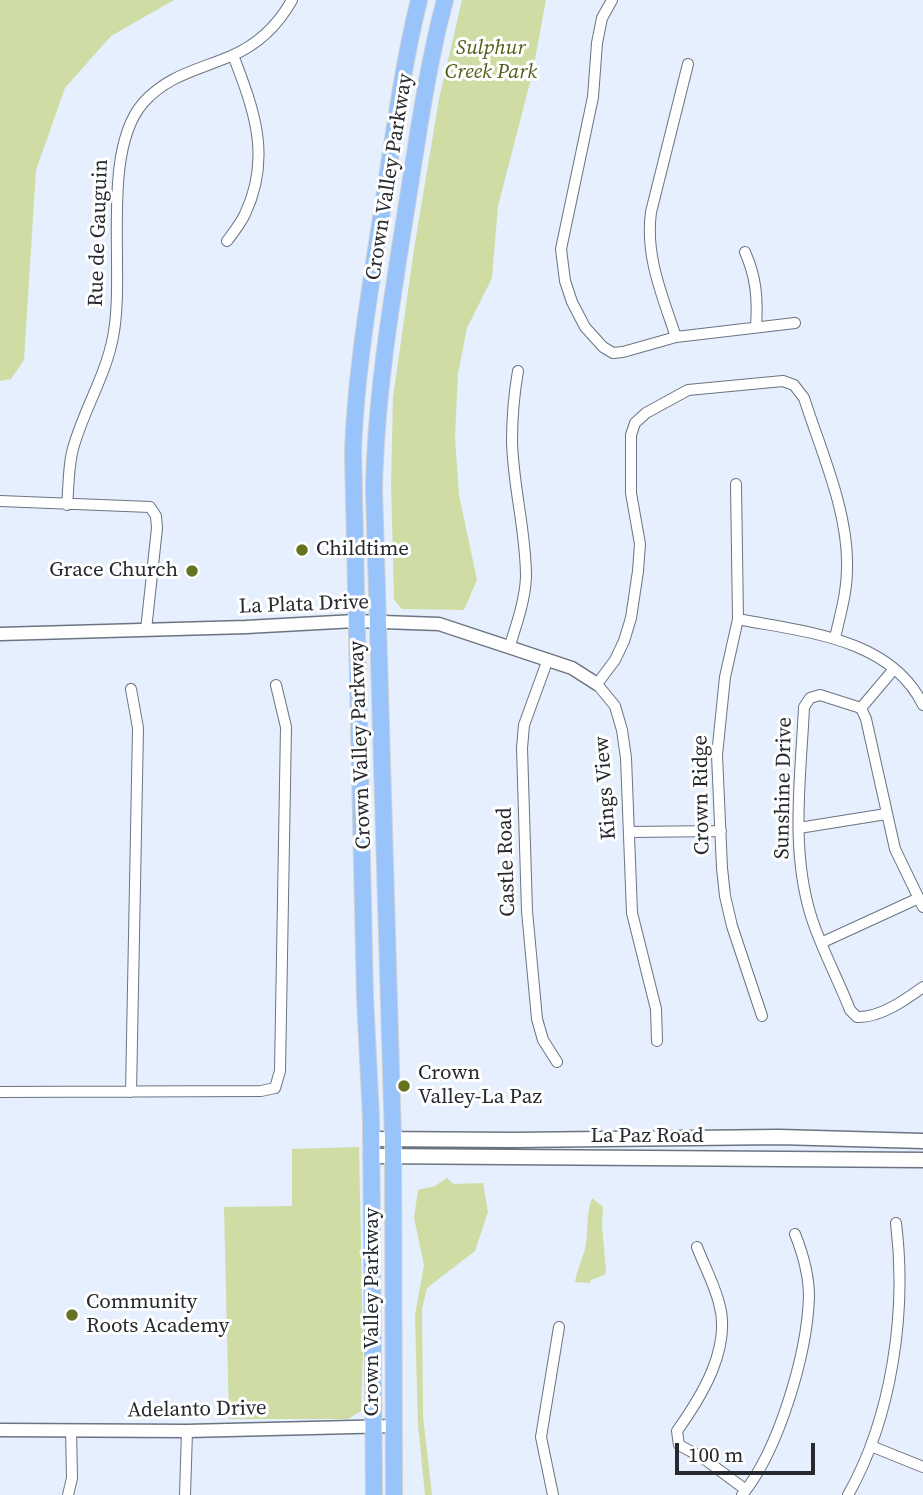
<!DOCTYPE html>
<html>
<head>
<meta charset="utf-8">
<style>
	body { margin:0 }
	#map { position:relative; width:923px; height:1495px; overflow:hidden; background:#e5effd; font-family:"Source Serif 4",serif }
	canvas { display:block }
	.scale { position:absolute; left:675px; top:1443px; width:140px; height:32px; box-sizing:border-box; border:4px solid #26292e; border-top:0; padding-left:9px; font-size:21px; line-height:24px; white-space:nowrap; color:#26292e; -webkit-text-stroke:5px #fff; paint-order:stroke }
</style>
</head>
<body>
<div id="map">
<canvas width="923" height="1495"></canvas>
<div class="scale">100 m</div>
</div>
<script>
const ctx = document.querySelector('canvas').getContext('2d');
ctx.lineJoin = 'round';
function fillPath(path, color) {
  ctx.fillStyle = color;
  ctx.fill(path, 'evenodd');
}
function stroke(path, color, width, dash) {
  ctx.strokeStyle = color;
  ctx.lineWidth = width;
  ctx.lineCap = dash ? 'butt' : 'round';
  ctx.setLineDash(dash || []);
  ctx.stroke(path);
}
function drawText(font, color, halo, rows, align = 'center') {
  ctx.font = font + ' "Source Serif 4",serif';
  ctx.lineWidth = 6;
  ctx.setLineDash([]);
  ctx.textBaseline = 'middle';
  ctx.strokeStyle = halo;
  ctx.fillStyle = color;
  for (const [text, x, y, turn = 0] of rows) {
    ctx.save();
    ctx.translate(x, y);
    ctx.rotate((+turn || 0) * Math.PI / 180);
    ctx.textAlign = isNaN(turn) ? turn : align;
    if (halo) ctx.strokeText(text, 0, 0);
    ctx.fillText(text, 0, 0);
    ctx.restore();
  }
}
const green = new Path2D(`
	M 0,0 L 174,0 L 111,36 L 65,88 L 36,170 L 24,360 L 11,379 L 0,381 Z
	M 462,0 L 546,0 L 532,75 L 498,206 L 492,278 L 467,328 L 458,374 L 455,438 L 459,495 L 477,580 L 464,610 L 402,609 L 394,600 L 391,484 L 393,398 L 414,249 L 439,99 Z
	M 359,1147 L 363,1352 L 361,1411 L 348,1419 L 229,1419 L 224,1207 L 292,1206 L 292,1149 Z
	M 447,1178 L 454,1184 L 483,1183 L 488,1212 L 475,1251 L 427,1288 L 422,1309 L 423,1416 L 432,1495 L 425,1495 L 418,1424 L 416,1356 L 415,1315 L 424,1265 L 414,1218 L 418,1190 L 435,1186 Z
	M 592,1198 L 603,1207 L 602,1225 L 606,1272 L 604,1275 L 591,1280 L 590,1283 L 575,1282 C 577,1270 582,1260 585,1249 C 589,1231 585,1218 592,1198 Z`);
const minor = new Path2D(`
	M 612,0 L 602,18 L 597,43 L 593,97 L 561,249 L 565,281 L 572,302 L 585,327 L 603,347 L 613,353 L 623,352 L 676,337 L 795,323
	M 227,241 C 233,233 241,223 245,214 C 272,157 254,110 233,55
	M 745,252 C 756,277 758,298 756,326
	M 676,337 C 662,295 645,256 651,212 L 688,64
	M 736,484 L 738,619 L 725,677 L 717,755 L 722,868 L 725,896 L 732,926 L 762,1016
	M 0,501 L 150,507 L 156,516 L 157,528 L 146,630
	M 67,505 C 69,485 68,461 75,442 C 86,406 106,374 113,337 C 126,272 100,153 143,103 C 168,75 198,70 231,56 C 257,45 278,25 292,0
	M 738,619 C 803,632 890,637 923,705
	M 510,645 C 517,623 525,600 526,577 C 526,531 513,487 512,441 C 512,418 514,394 518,371
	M 548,659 L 524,725 L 522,748 L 527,911 L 537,1019 L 543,1040 L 557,1062
	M 894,669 L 861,708 L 820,695 L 810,698 L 804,707 C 801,775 790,849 811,916 C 821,948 838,979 850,1010 L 857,1017 C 880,1018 905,1000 923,987
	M 861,708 L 866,719 L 895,849 L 923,907
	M 799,828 L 886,814
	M 629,832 L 721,831
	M 823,942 L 919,898
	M 657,1041 L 656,1009 L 632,913 L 626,758 L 622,730 L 615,706 L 597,684 L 615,660 L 624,641 L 631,618 L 638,571 L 640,544 L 631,493 L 631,435 L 635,423 L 646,413 L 688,390 L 783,381 L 794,385 L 804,398 C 821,451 849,513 847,569 C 847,593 840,615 835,638
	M 0,1092 L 261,1091 L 275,1088 L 280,1071 L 286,727 L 276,685
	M 131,1092 L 138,728 L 131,689
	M 697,1247 C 704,1265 714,1284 719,1303 C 732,1347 702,1396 677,1431 L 679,1445 L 703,1458 L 746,1490
	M 871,1446 L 923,1467
	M 68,1495 L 72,1478 L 71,1430
	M 185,1495 L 187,1431
	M 553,1495 L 541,1437 L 559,1327
	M 742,1495 C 779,1450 807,1354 809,1297 C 809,1275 803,1254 795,1234
	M 848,1495 C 892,1417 907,1312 896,1223`);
const tertiary = new Path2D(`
	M 0,634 L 246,627 L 355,621 L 439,624 L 572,668 L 597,684
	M 0,1430 L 187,1431 L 394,1426`);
const secondary = new Path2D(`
	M 371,1139 L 514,1140 L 779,1137 L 923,1141
	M 371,1156 L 923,1160`);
const primary = new Path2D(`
	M 374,1495 L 371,1118 L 365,998 L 353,451 C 356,370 370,291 382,211 C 393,141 402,69 419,0
	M 394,1495 L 393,1139 L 374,489 C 376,392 392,299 407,204 C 418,136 427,67 445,0`);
const markers = [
	[302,550,7,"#647320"],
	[192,571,7,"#647320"],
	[404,1086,7,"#647320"],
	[72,1315,7,"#647320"]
];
const parkNames = [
	["Sulphur",491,49],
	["Creek Park",491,73]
];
const streetNames = [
	["Crown Valley Parkway",390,177,-81],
	["Rue de Gauguin",99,233,-88],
	["La Plata Drive",304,605,-2],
	["Crown Valley Parkway",361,745,-92],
	["Kings View",606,788,-94],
	["Sunshine Drive",784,788,-89],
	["Crown Ridge",702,795,-91],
	["Castle Road",507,862,-92],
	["La Paz Road",647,1137],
	["Crown Valley Parkway",373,1312,-90],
	["Adelanto Drive",197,1410,-1]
];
const poiNames = [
	["Childtime",316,550],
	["Grace Church",178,571,"right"],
	["Crown",418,1074],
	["Valley-La Paz",418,1098],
	["Community",86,1303],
	["Roots Academy",86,1327]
];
fillPath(green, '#cfdda5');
stroke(minor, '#6b7480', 12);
stroke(tertiary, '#6b7480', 15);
stroke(secondary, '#6b7480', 17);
stroke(primary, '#cfd0d1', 18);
stroke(minor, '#fff', 10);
stroke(tertiary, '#fff', 12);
stroke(secondary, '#fff', 14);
stroke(primary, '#99c3fb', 16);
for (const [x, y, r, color] of markers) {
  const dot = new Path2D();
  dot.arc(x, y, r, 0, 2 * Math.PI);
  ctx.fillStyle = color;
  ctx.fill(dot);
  stroke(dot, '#fff', 2.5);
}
drawText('italic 21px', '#505d15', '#fff', parkNames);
drawText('21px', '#26292e', '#fff', streetNames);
drawText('21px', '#26292e', '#fff', poiNames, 'left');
</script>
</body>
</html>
